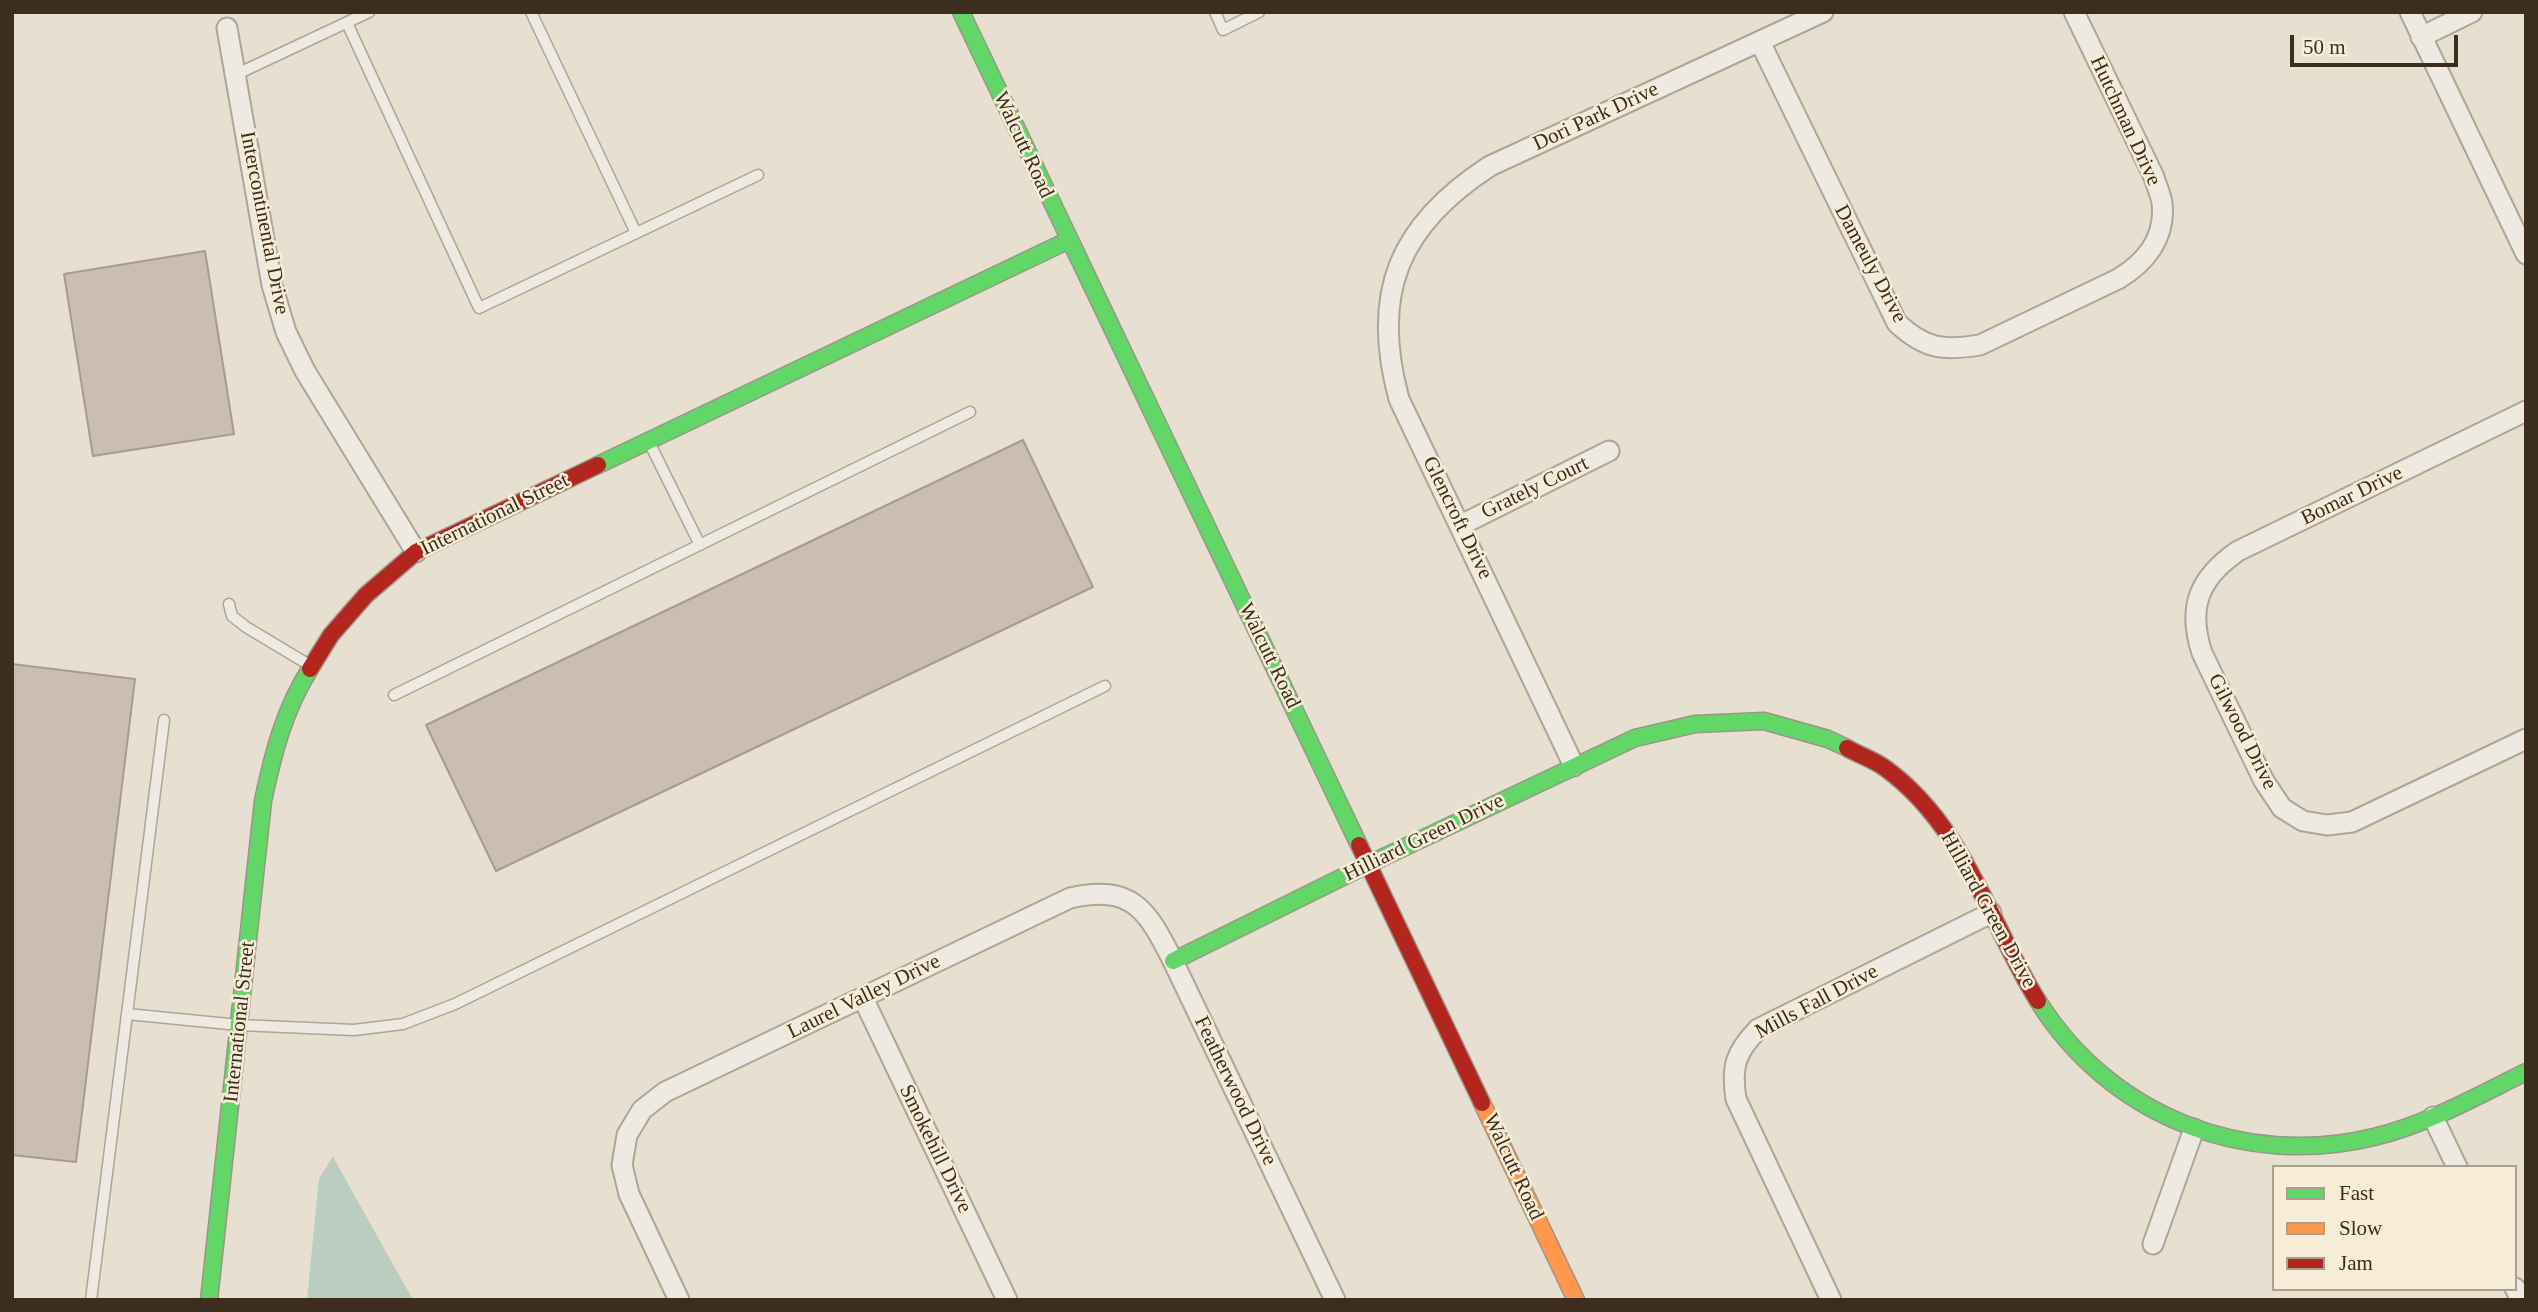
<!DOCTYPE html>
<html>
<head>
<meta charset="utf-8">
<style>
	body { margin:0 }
	#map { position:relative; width:2538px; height:1312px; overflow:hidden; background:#e7e0d0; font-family:"Times New Roman",serif }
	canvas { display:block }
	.frame { position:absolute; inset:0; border:14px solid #3c2d1f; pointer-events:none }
	.legend { position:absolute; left:2272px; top:1165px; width:245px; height:126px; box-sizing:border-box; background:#f7edd7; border:2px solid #aca08d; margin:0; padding:9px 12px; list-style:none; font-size:21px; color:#3c2d1f }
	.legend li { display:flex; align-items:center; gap:14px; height:35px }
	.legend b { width:35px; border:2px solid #aca08d }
	.scale { position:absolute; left:2290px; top:35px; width:168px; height:32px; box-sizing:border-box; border:4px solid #3c2d1f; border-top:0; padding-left:9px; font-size:21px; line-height:24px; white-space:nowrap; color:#3c2d1f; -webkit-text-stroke:5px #f7edd7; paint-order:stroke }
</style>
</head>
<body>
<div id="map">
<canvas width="2538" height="1312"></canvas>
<div class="frame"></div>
<ul class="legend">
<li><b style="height:9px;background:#63d668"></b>Fast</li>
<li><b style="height:9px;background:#ff974d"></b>Slow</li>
<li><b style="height:9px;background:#b3261e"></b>Jam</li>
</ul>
<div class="scale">50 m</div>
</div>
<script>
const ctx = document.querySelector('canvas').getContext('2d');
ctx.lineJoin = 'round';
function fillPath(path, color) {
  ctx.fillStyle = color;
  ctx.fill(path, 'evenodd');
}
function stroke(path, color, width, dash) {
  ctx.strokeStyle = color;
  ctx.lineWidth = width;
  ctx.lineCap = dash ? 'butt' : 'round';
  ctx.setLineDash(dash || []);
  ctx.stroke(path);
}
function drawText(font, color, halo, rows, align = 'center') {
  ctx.font = font + ' "Times New Roman",serif';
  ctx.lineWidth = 5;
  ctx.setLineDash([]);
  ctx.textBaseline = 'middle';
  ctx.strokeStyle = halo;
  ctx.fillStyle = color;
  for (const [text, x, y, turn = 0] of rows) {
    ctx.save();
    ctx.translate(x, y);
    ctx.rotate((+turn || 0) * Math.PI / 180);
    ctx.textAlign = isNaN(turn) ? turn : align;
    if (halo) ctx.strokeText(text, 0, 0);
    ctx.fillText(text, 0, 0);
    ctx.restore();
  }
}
const water = new Path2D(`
	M 333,1156 L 333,1157 L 413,1300 L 307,1300 L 319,1179 Z`);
const building = new Path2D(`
	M 205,251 L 234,434 L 93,456 L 64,274 Z
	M 1023,440 L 1093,587 L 496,871 L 426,725 Z
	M 12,664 L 135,679 L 76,1162 L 12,1155 Z`);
const lane = new Path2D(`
	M 531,12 L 636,233
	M 1215,12 L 1223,30 L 1259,12
	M 347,23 L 479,308 L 758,175
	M 235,75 L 369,12
	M 649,442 L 700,545
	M 229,604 L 232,616 L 246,627 L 311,666
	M 394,695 L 970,412
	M 127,1014 L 239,1025 L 354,1030 L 403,1024 L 455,1004 L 1105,686
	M 91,1300 L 164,720`);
const street = new Path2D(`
	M 2410,12 L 2526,254
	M 227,28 L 272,285 L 286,332 L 305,371 L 416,552
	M 2421,37 L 2472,12
	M 1760,42 L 1897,323 C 1925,349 1943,351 1980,345 L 2118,279 C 2145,263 2166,238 2162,203 C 2161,195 2156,185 2154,177 L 2074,12
	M 2526,411 L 2238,551 C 2199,578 2187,607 2202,653 L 2264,781 L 2282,808 L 2303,821 L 2327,825 L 2352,822 L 2526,739
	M 1461,525 L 1609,451
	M 1574,766 L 1399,399 C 1370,293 1399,225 1490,166 L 1823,12
	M 863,998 L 1007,1300
	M 2433,1117 L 2457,1167
	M 2153,1244 L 2194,1129
	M 2515,1288 L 2521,1300
	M 679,1300 L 629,1194 L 622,1165 L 627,1135 L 642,1110 L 665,1092 L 1070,898 C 1133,884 1147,910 1173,961 L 1335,1300
	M 1831,1300 L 1736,1099 C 1731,1067 1735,1053 1758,1029 L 1991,913`);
const fast = new Path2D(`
	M 961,12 L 1359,845
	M 598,465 L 1069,240
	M 1173,961 L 1369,864 L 1635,738 L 1695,724 L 1764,721 L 1828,739 L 1847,748
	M 2038,1001 C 2109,1115 2244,1169 2374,1137 C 2428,1124 2477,1096 2526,1072
	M 209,1300 L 263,801 C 273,754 284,710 310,669`);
const slow = new Path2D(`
	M 1482,1103 L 1576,1300`);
const jam = new Path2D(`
	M 310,669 L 331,635 L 366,595 L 416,552 L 598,465
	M 1847,748 C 1859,755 1874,760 1885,768 C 1965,826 1988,921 2038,1001
	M 1359,845 L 1482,1103`);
const streetNames = [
	["Dori Park Drive",1596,117,-25],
	["Hutchman Drive",2125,121,65],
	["Walcutt Road",1023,145,65],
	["Intercontinental Drive",264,223,79],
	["Dameuly Drive",1870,264,62],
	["Grately Court",1535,488,-26],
	["Bomar Drive",2352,496,-26],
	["International Street",495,515,-26],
	["Glencroft Drive",1457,518,64],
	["Walcutt Road",1269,656,64],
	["Gilwood Drive",2242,732,63],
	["Hilliard Green Drive",1424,838,-26],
	["Hilliard Green Drive",1988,910,61],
	["Laurel Valley Drive",864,997,-26],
	["Mills Fall Drive",1817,1002,-28],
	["International Street",240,1022,-84],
	["Featherwood Drive",1235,1091,64],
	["Smokehill Drive",935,1149,64],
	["Walcutt Road",1513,1167,65]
];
fillPath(water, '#bbccc1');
fillPath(building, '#cbbeb1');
stroke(building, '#a79b8f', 2);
stroke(lane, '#aca598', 13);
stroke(street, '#aca598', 23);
stroke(fast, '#9c9488', 19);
stroke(slow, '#9c9488', 19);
stroke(jam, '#9c9488', 19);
stroke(lane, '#efeae1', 10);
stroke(street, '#efeae1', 19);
stroke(fast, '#63d668', 16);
stroke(slow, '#ff974d', 16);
stroke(jam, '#b3261e', 16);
drawText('21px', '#3c2d1f', '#f7edd7', streetNames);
</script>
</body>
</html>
